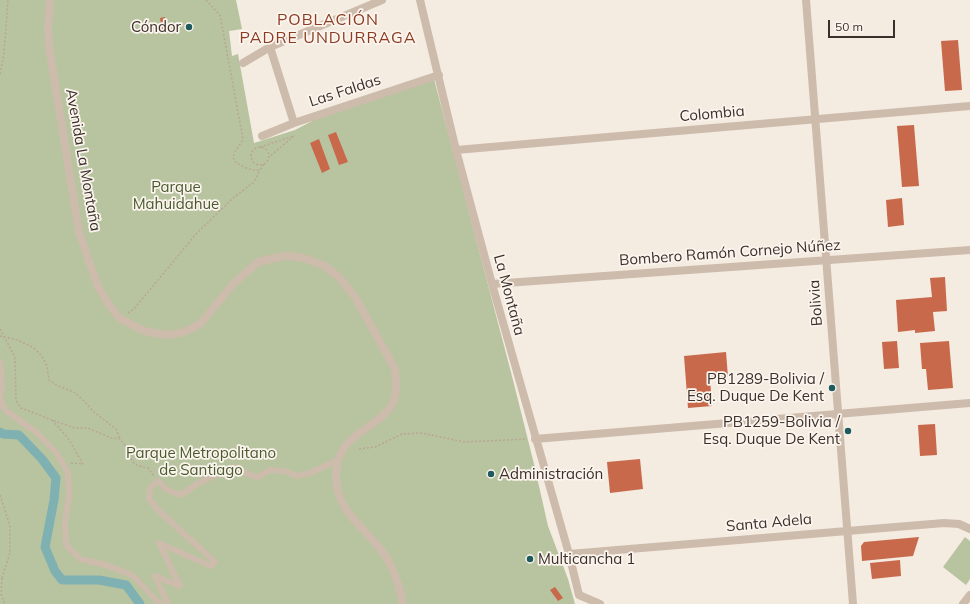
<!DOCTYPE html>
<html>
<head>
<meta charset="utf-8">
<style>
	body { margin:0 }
	#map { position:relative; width:970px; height:604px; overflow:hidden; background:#f4ebe1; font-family:Mulish,sans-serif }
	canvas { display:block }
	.scale { position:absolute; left:828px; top:20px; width:67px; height:18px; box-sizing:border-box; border:2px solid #3b302b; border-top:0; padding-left:5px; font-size:12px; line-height:14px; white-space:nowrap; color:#3b302b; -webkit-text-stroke:3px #fbf5ee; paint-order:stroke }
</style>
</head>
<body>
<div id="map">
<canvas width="970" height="604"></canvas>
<div class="scale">50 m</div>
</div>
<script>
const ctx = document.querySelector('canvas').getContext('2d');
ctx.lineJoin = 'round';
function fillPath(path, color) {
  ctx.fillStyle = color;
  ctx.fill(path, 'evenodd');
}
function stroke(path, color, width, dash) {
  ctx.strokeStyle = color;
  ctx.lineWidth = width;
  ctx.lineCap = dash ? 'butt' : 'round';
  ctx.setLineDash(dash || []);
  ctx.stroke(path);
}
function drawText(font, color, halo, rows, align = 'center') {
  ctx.font = font + ' Mulish,sans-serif';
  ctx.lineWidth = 3.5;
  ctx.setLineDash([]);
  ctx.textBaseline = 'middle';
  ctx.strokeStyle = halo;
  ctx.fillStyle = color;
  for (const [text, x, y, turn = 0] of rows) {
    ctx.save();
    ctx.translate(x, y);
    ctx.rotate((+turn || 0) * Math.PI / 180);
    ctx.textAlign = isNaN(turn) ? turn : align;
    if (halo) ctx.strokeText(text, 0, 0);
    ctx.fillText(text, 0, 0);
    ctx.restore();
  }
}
const green = new Path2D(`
	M 0,0 L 236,0 L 242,29 L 229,31 L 232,56 L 238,54 L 254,143 L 295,130 L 316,119 L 434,79 L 513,380 L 534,464 L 548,526 L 568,579 L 575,604 L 0,604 Z
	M 965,537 L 970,541 L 970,579 L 966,585 L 943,567 Z`);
const canal = new Path2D(`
	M 0,432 L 3,434 L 19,435 L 42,459 L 56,478 L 54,500 L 45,547 L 55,571 L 62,580 L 99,580 L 126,585 L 140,604`);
const building = new Path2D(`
	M 165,17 L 168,31 L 162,32 L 160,18 Z
	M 958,40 L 962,90 L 945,91 L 941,41 Z
	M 914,125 L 919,186 L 902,187 L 897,126 Z
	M 336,132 L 348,162 L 339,165 L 328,135 Z
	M 319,139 L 330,169 L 322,173 L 310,143 Z
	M 902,198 L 904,225 L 888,227 L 886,200 Z
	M 945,277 L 947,311 L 933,312 L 935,331 L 915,333 L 915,330 L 898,332 L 896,300 L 932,297 L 930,278 Z
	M 897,341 L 899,368 L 884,369 L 882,342 Z
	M 949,341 L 953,388 L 928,390 L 926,369 L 922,369 L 920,343 Z
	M 726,352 L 728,377 L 710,379 L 712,406 L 688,408 L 684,356 Z
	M 935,424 L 937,455 L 920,456 L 918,425 Z
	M 640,459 L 643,489 L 610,493 L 607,462 Z
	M 919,537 L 913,556 L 862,561 L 861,546 L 864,542 Z
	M 900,560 L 901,576 L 872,579 L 870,563 Z
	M 555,587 L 563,598 L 558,601 L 550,590 Z`);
const path = new Path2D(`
	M 206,0 L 220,15 L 243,139 C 239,148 232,151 234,161 C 241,166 250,171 260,170 L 264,164
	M 0,74 L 4,53 L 8,0
	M251 156a9 9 0 1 1 18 0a9 9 0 1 1-18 0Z
	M 260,147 L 294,136 L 269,157
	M 128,313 L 134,309 L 196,234 L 233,198 L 254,182 L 260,170
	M 0,329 L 15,357 L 16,401 L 21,408 L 52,420
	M 0,336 C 18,339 39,346 46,364 C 48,369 48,375 49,380 L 58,386 L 74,392 L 84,401 L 94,412 L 116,429 L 120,439
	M 359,449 L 375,447 L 402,434 L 422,433 L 464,442 L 527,439
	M 71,463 L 83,464 L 68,438 L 52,420 L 75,428 L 88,428 L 111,438 L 120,439 C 122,442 125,444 126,447 C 134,460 128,465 148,468 L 154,476
	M 0,495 L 10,526 L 10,553 L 2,578 L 0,577
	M 2,578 L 1,594 L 5,604`);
const pedestrian = new Path2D(`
	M 0,362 L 2,386 L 0,399 L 5,410 L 36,432 L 55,451 L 68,472 L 69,496 L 65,522 L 66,545 L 80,559 L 106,565 L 132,575 L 160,604
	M 168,604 L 155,576 L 180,586 L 159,543 L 211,566 L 215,562 L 159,511 L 149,499 L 150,488 L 158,481 L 167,490 L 181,495 L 200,482 L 235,467 L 250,475 L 258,477 L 270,470 L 284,471 L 297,476 L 310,473 L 338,460`);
const minor = new Path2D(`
	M 50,0 L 48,27 L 49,46 L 79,232 L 98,287 L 108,303 L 119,318 L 144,331 L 166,335 L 180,333 L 191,329 L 201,323 L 233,284 L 258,262 L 284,256 L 300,257 L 323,265 L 339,277 L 355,297 L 395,369 C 396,379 397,387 395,396 C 387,430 336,428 336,475 C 335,513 369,530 387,558 C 395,572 400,588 403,604
	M 420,0 L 456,150 L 492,284 L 569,554 L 579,595 L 600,604
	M 806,0 L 853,604
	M 270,47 L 294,123
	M 243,63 L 270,47 L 382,0
	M 262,136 L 294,123 L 439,75
	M 456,150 L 970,106
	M 492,284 L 970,250
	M 535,439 L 970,403
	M 569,554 L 944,523 L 959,524 L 970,529
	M 963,604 L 970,595`);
const markers = [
	[189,27,4,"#1f5a5e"],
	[832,388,4,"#1f5a5e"],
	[848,431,4,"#1f5a5e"],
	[491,474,4,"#1f5a5e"],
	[530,559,4,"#1f5a5e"]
];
const poiNames = [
	["Cóndor",181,27],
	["PB1289-Bolivia /",824,379],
	["Esq. Duque De Kent",824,396],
	["PB1259-Bolivia /",840,422],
	["Esq. Duque De Kent",840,439],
	["Administración",499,474,"left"],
	["Multicancha 1",538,559,"left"]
];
const streetNames = [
	["Las Faldas",345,91,-18],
	["Colombia",712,114,-5],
	["Avenida La Montaña",83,160,80],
	["Bombero Ramón Cornejo Núñez",730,253,-4],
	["La Montaña",509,295,75],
	["Bolivia",816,303,-94],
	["Santa Adela",769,523,-5]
];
const parkNames = [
	["Parque",176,187],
	["Mahuidahue",176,204],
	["Parque Metropolitano",201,453],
	["de Santiago",201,470]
];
const neighbourhoodNames = [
	["POBLACIÓN",328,20],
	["PADRE UNDURRAGA",328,38]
];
fillPath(green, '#b8c4a0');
stroke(canal, '#7fb0b2', 9);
fillPath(building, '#c8694b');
stroke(path, '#b9a596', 1.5, [2, 2]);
stroke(pedestrian, '#cdbbac', 6);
stroke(minor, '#cdbbac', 8);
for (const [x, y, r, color] of markers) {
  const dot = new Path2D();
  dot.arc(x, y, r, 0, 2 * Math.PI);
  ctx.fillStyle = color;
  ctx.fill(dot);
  stroke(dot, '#fbf5ee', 1.5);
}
drawText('15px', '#3b302b', '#fbf5ee', poiNames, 'right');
drawText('15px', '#3b302b', '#fbf5ee', streetNames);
drawText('15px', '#4a5a2e', '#fbf5ee', parkNames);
ctx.letterSpacing = '1px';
drawText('16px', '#8c3b22', '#fbf5ee', neighbourhoodNames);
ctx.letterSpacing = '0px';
</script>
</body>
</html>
